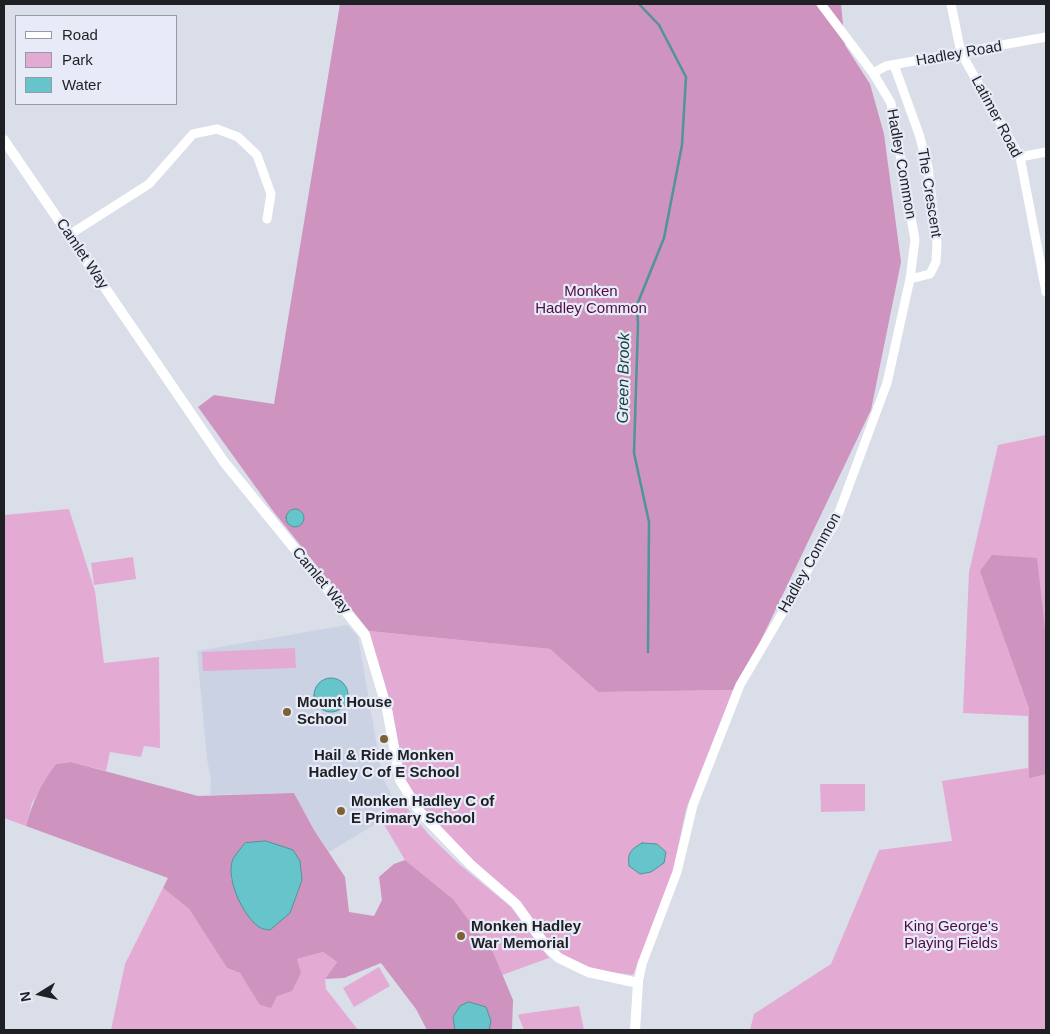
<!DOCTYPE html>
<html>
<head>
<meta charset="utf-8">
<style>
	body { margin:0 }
	#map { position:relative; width:1050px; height:1034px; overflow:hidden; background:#d9dee9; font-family:Helvetica,sans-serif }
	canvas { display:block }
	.frame { position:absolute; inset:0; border:5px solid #1e2024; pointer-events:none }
	.legend { position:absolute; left:15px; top:15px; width:162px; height:90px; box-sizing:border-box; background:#e7ebf7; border:1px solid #979aa3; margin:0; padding:6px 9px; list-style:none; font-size:15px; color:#1e2024 }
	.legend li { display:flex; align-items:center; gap:10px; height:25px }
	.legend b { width:25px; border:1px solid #979aa3 }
	.north { position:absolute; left:15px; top:969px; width:50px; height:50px; -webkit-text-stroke:4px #e7ebf7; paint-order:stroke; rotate:260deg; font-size:14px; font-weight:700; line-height:20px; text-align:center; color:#1e2024 }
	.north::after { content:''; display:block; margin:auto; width:18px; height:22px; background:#1e2024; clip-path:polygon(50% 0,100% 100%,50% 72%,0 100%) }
</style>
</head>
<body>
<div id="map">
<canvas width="1050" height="1034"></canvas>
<div class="frame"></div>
<ul class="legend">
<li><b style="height:6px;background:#fff"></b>Road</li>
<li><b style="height:14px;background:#e3abd4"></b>Park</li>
<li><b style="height:14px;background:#66c5ca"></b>Water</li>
</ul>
<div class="north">N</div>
</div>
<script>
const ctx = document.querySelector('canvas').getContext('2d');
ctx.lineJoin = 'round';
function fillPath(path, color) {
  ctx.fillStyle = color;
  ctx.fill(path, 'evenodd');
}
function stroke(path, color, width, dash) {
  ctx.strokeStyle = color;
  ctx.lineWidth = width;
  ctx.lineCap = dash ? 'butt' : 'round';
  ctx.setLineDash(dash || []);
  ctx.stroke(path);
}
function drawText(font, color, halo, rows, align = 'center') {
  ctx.font = font + ' Helvetica,sans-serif';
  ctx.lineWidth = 4.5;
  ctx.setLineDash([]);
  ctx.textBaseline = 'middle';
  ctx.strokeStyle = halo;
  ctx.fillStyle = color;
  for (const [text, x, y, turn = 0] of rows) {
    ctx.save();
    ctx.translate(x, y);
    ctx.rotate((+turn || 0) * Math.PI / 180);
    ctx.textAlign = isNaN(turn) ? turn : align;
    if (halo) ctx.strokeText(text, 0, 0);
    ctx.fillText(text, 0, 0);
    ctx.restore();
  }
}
const built = new Path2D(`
	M 347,625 L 358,636 L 382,776 L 394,800 L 373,815 L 377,823 L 329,852 L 314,830 L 294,793 L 210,795 L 211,779 L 207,759 L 197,651 Z`);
const green = new Path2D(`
	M 1046,435 L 1046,1030 L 750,1030 L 754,1014 L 831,964 L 879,850 L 952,841 L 942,781 L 1028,768 L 1028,716 L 963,713 L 969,572 L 998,445 Z
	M 69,509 L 95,591 L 104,663 L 159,657 L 160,748 L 144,746 L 141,757 L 110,752 L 106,771 L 71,762 L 56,764 L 32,803 L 26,826 L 4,818 L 4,515 Z
	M 133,557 L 136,579 L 94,585 L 91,563 Z
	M 369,631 L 550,649 L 598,692 L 733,690 L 686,809 L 673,871 L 633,975 L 595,970 L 565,958 L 547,941 L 517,899 L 471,861 L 422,809 L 402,774 L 389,704 Z
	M 295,648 L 296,668 L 203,671 L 202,652 Z
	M 820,784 L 865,784 L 865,811 L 821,812 Z
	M 402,802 L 430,836 L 459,864 L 511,907 L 549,958 L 502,975 L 493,952 L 453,899 L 405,860 L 382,821 L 384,812 Z
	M 163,888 L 189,909 L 227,968 L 240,973 L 261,1005 L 297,959 L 323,952 L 337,962 L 325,979 L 326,989 L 358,1030 L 111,1030 L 125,964 Z
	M 379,967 L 390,986 L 354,1007 L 343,988 Z
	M 579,1006 L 584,1030 L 524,1030 L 518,1015 L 521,1014 Z`);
const forest = new Path2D(`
	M 340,4 L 841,4 L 845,45 L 870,84 L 884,134 L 901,262 L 871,410 L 752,659 L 733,690 L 598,692 L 550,649 L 369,631 L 273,511 L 198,407 L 214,395 L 274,404 Z
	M 992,555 L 1037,558 L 1046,638 L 1046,774 L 1029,778 L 1029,708 L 980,571 Z
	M 71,762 L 198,796 L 294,793 L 314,830 L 345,877 L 349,912 L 374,916 L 382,900 L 379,877 L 394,864 L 405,860 L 453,899 L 493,952 L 513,1000 L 512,1030 L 489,1030 L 453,1017 L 455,1030 L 427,1030 L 416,1009 L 381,963 L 344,978 L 325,979 L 337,962 L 323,952 L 297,959 L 301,973 L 292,991 L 277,996 L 271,1008 L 260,1005 L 240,973 L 227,968 L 189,909 L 163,888 L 168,878 L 26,826 C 32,803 41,784 56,764 ZM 245,843 L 302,880 L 290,913 L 231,879 L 233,860 Z`);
const water = new Path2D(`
	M286 518a9 9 0 1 1 18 0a9 9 0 1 1-18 0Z
	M314 695a17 17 0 1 1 34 0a17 17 0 1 1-34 0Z
	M 266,841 L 293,850 L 300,861 L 302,880 L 290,913 L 270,930 C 267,930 262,929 259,927 C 243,916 225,878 233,859 C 236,854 241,848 245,843 Z
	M 642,843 L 657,844 L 666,852 L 664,863 L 651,872 L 640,874 L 629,866 C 627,853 631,849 642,843 Z
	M 469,1002 L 486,1007 L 491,1021 L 489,1030 L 455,1030 L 453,1017 L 460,1006 Z`);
const stream = new Path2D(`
	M 639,4 L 659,25 L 686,77 L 682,145 L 664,238 L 637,305 L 638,324 L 634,453 L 649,522 L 648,652`);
const minor = new Path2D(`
	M 951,4 L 961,53 L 1020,157 L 1046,292
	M 894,65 L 919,134 L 928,167 L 937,244 L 936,262 L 930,274 L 910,279
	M 873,73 L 886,66 L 1046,37
	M 1020,157 L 1046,152
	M 69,235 L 149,184 L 193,134 L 217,129 L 238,137 L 257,155 L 271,194 L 267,219
	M 638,983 L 642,964 L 677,872 L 693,805 L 740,685 L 835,523 L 887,383 L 910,279 L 915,240 L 891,103 L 873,73 L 821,4`);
const tertiary = new Path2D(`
	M 4,140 L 224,462 L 365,635 L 387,709 L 400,780 L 419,811 L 470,864 L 516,904 L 546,946 L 559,958 L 588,972 L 638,983 L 635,1030`);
const markers = [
	[287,712,5,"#7c6134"],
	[384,739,5,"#7c6134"],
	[341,811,5,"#7c6134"],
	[461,936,5,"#7c6134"]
];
const streetNames = [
	["Hadley Road",959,54,-10],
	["Latimer Road",996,117,62],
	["Hadley Common",901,164,80],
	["The Crescent",929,193,81],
	["Camlet Way",82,254,56],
	["Hadley Common",810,563,-61],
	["Camlet Way",321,581,50]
];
const parkNames = [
	["Monken",591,292],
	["Hadley Common",591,309],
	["King George's",951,927],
	["Playing Fields",951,944]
];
const poiNames = [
	["Mount House",297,703],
	["School",297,720],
	["Hail & Ride Monken",384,756,"center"],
	["Hadley C of E School",384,773,"center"],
	["Monken Hadley C of",351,802],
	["E Primary School",351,819],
	["Monken Hadley",471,927],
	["War Memorial",471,944]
];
const waterNames = [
	["Green Brook",624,378,-89]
];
fillPath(built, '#cbd2e4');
fillPath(green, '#e3abd4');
fillPath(forest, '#ce93be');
fillPath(water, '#66c5ca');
stroke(water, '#509498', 1);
stroke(stream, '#509498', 2.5);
stroke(minor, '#fff', 9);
stroke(tertiary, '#fff', 10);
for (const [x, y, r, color] of markers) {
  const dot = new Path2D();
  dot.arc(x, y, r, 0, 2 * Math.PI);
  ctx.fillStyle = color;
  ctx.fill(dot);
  stroke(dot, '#e7ebf7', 2);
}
drawText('15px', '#1e2024', '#e7ebf7', streetNames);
drawText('15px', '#510b45', '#e7ebf7', parkNames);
drawText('bold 15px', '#1e2024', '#e7ebf7', poiNames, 'left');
drawText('italic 16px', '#123f42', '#e7ebf7', waterNames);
</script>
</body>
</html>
